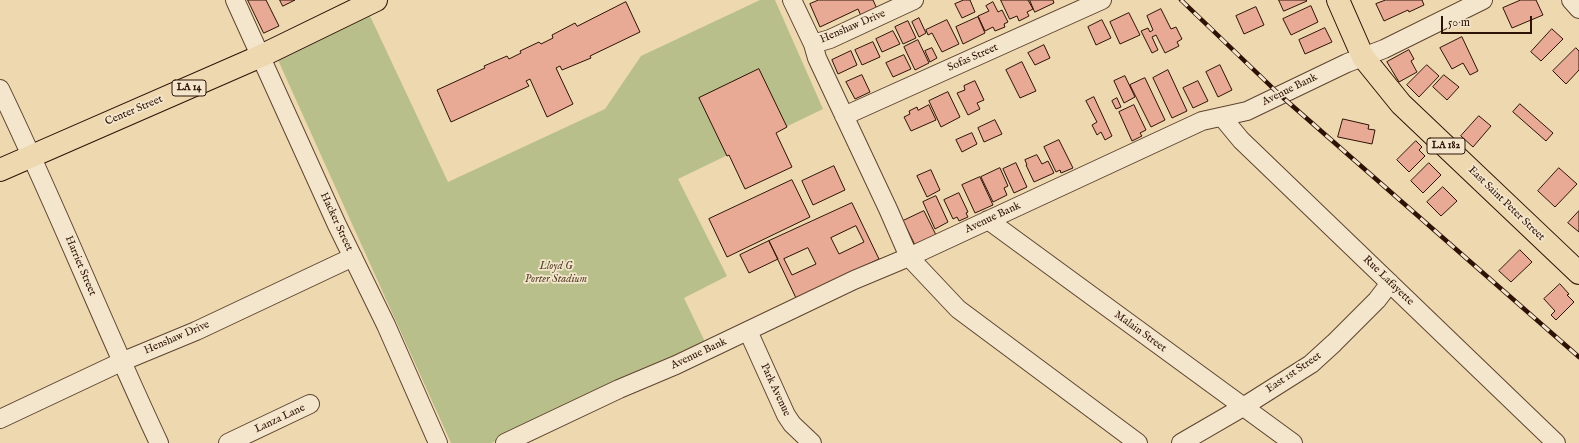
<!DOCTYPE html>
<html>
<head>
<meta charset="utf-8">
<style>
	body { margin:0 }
	#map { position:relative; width:1579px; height:443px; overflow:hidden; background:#eed8b0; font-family:"IM FELL English",serif }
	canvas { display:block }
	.scale { position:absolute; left:1441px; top:16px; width:91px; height:18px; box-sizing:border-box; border:2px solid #2e1206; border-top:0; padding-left:5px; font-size:12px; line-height:14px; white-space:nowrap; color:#2e1206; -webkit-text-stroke:3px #f4e6cc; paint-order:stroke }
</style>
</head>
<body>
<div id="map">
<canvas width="1579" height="443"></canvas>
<div class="scale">50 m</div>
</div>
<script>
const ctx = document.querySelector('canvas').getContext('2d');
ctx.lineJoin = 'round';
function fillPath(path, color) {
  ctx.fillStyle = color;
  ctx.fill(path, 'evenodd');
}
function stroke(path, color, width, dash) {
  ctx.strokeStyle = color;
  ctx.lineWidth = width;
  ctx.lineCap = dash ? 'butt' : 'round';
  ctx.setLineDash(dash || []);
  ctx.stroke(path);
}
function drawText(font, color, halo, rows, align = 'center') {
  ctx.font = font + ' "IM FELL English",serif';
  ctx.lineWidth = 3.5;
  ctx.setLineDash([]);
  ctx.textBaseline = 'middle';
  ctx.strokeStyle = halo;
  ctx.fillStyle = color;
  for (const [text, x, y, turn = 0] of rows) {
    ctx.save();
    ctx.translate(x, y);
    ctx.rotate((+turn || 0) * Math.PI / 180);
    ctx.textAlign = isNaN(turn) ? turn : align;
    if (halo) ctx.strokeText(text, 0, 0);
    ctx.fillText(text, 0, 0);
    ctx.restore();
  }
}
const green = new Path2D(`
	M 760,0 L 775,0 L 823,109 L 678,179 L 727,276 L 684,298 L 707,346 L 491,443 L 451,443 L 278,60 L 370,16 L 448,182 L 605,109 L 641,56 Z`);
const building = new Path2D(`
	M 248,0 L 266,0 L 279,26 L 264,33 Z
	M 280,0 L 295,0 L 283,6 Z
	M 819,0 L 873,0 L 877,9 L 861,16 L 858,9 L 820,27 L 810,4 Z
	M 964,0 L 970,0 L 975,12 L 962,18 L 955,4 Z
	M 1001,0 L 1028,0 L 1033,9 L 1027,12 L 1029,16 L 1019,21 L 1017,16 L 1010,19 Z
	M 1030,0 L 1053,0 L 1054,3 L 1035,12 Z
	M 1279,0 L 1306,0 L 1307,1 L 1284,11 Z
	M 1386,0 L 1422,0 L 1424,5 L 1409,12 L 1408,10 L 1384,21 L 1376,4 Z
	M 1521,0 L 1536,0 L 1543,15 L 1512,28 L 1503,8 Z
	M 626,2 L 640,32 L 590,56 L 591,58 L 562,70 L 560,66 L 556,68 L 573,104 L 547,117 L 530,79 L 526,81 L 529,86 L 451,122 L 437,90 L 485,68 L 484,66 L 507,56 L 509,59 L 521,53 L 520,51 L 539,42 L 541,44 L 553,38 L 552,35 L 575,23 L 577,26 Z
	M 993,2 L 998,12 L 1002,10 L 1008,22 L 1004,24 L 1005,27 L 995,31 L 993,27 L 985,31 L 978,16 L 989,11 L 986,6 Z
	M 1311,6 L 1318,22 L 1291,35 L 1283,19 Z
	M 1256,7 L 1264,25 L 1244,34 L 1236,16 Z
	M 1161,9 L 1171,29 L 1176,27 L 1182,39 L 1177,42 L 1179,46 L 1165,53 L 1156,35 L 1152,37 L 1158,50 L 1152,53 L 1141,31 L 1148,28 L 1150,32 L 1153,30 L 1147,16 Z
	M 1129,13 L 1140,35 L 1120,44 L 1110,22 Z
	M 978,17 L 985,33 L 963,44 L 956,27 Z
	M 919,18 L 926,33 L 919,37 L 912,22 Z
	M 947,20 L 959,44 L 942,52 L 932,33 L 928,35 L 926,30 Z
	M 1102,20 L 1111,38 L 1096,45 L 1088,27 Z
	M 908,21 L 916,38 L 903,44 L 895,27 Z
	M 1325,28 L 1332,42 L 1305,54 L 1299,40 Z
	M 1552,29 L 1563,39 L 1541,61 L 1531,52 Z
	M 893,31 L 900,44 L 882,52 L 876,39 Z
	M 1462,37 L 1478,71 L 1470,75 L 1463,63 L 1452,69 L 1440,48 Z
	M 918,40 L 929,63 L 915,70 L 904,47 Z
	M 873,42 L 880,57 L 862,65 L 855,50 Z
	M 1044,45 L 1050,58 L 1035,65 L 1028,53 Z
	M 932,48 L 937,58 L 930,62 L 925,51 Z
	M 1576,48 L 1579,51 L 1579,70 L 1566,84 L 1553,71 Z
	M 1409,50 L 1414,59 L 1411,61 L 1417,72 L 1399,82 L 1387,62 Z
	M 851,51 L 857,65 L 838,74 L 832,60 Z
	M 904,55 L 911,69 L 893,77 L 886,63 Z
	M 1022,62 L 1036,91 L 1020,98 L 1006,70 Z
	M 1220,65 L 1232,90 L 1218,97 L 1206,72 Z
	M 1427,65 L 1439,76 L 1419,97 L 1407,85 Z
	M 759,69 L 787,127 L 776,133 L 792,167 L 745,189 L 729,155 L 727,156 L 699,98 Z
	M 1168,70 L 1187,111 L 1172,118 L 1153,78 Z
	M 862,75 L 870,92 L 855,99 L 846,82 Z
	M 1444,75 L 1459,87 L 1447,100 L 1433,87 Z
	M 1125,76 L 1135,97 L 1124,103 L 1114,81 Z
	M 1145,78 L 1165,120 L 1151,127 L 1130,85 Z
	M 975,81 L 984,100 L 977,103 L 980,109 L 968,115 L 957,93 L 965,90 L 964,86 Z
	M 1198,81 L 1208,101 L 1193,108 L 1183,88 Z
	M 948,92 L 960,117 L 941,127 L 929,101 Z
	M 1094,97 L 1112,136 L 1105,140 L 1101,132 L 1097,135 L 1092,125 L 1097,122 L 1086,101 Z
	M 1117,98 L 1121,107 L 1116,109 L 1112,101 Z
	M 1520,104 L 1553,133 L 1546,141 L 1513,112 Z
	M 929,105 L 936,120 L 911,131 L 904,117 L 910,114 L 909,111 L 917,107 L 918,110 Z
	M 1134,105 L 1146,130 L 1140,133 L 1142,136 L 1132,141 L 1119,112 Z
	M 1479,116 L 1491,126 L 1473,147 L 1461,136 Z
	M 1343,119 L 1369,125 L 1368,129 L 1375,130 L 1372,144 L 1338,137 Z
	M 995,120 L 1002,134 L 984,142 L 978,128 Z
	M 972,133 L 977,144 L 962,152 L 956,140 Z
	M 1059,140 L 1073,168 L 1061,173 L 1060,170 L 1056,172 L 1044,147 Z
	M 1416,141 L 1422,147 L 1419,150 L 1425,156 L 1409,172 L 1397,160 Z
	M 1037,155 L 1042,164 L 1048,161 L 1054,173 L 1034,182 L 1026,165 L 1027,165 L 1025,160 Z
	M 1016,163 L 1027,187 L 1014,193 L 1003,169 Z
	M 1429,163 L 1441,175 L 1423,193 L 1411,181 Z
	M 834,166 L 845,190 L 813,205 L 802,181 Z
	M 1000,168 L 1008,186 L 1004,188 L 1007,195 L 993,202 L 981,177 Z
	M 1559,168 L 1577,184 L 1555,207 L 1538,191 Z
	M 931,170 L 940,190 L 927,197 L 917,176 Z
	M 980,177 L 993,205 L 975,213 L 962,185 Z
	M 792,180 L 810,217 L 727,257 L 709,219 Z
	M 1443,187 L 1457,201 L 1441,216 L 1427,202 Z
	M 959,193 L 968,212 L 966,213 L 968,217 L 959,221 L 957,217 L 953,219 L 944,200 Z
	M 936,196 L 948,222 L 935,229 L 923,202 Z
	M 852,203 L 879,259 L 796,298 L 769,241 ZM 856,226 L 864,242 L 839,254 L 831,238 ZM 808,248 L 816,264 L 792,275 L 784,259 Z
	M 924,211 L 938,239 L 917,249 L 903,221 Z
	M 1579,211 L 1579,232 L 1568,223 Z
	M 769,241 L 778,259 L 749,273 L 740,255 Z
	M 1520,250 L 1532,262 L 1511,282 L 1499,271 Z
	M 1560,284 L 1569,294 L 1567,295 L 1574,302 L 1556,320 L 1551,315 L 1555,311 L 1544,299 Z`);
const minor = new Path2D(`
	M 235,0 L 337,225 L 386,325 L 438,443
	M 792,0 L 813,44 L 817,58 L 888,209 L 909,257 L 958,309 L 1138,443
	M 1571,0 L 1579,9
	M 813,44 L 830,39 L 914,0
	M 0,89 C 56,205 104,326 159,443
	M 844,116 L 1102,0
	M 1222,117 L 1241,140 L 1556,443
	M 988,220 L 1293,443
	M 748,331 L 786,415 L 792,424 L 812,443
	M 0,419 L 121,362 L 196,331 L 353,257
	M 228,443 L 310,404
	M 505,443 L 619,389 L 676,365 L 854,280 L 909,257 L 1202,121 L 1247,111 L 1347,63 L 1384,49 L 1483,0
	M 1181,443 L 1243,407 L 1311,364 L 1334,343 L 1377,300 L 1390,283`);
const major = new Path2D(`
	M 1338,0 L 1363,57 L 1401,104 L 1579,273
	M 0,170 L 261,56 L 376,0`);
const rail = new Path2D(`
	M 1181,0 L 1280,95 L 1579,357`);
const shields = [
	[189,88,34],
	[1446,146,38]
];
const shieldNames = [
	["LA 14",189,88],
	["LA 182",1446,146]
];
const streetNames = [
	["Henshaw Drive",853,27,-23],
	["Sofas Street",973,58,-24],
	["Avenue Bank",1290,90,-26],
	["Center Street",134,111,-23],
	["East Saint Peter Street",1506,204,44],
	["Avenue Bank",993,218,-25],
	["Hacker Street",336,222,65],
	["Harriet Street",80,266,67],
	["Rue Lafayette",1388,281,44],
	["Malain Street",1140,332,36],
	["Henshaw Drive",177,338,-23],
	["Avenue Bank",699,354,-25],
	["East 1st Street",1294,373,-34],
	["Park Avenue",775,390,65],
	["Lanza Lane",280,419,-25]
];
const parkNames = [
	["Lloyd G",556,267],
	["Porter Stadium",556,280]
];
fillPath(green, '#b9bf8b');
fillPath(building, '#e9aa95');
stroke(building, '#2e1206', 1);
stroke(minor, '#5e4430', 20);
stroke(major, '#2e1206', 24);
stroke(minor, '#f4e6cc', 18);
stroke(major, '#eed8b0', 22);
stroke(rail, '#2e1206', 4.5);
stroke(rail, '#f4e6cc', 3, [9]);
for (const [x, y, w] of shields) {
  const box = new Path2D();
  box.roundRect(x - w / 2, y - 8, w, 16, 3);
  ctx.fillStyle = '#f4e6cc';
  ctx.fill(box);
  stroke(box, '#2e1206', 1);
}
drawText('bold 10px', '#2e1206', null, shieldNames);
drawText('11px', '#2e1206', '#f4e6cc', streetNames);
drawText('italic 11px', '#58462e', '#f4e6cc', parkNames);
</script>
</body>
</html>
